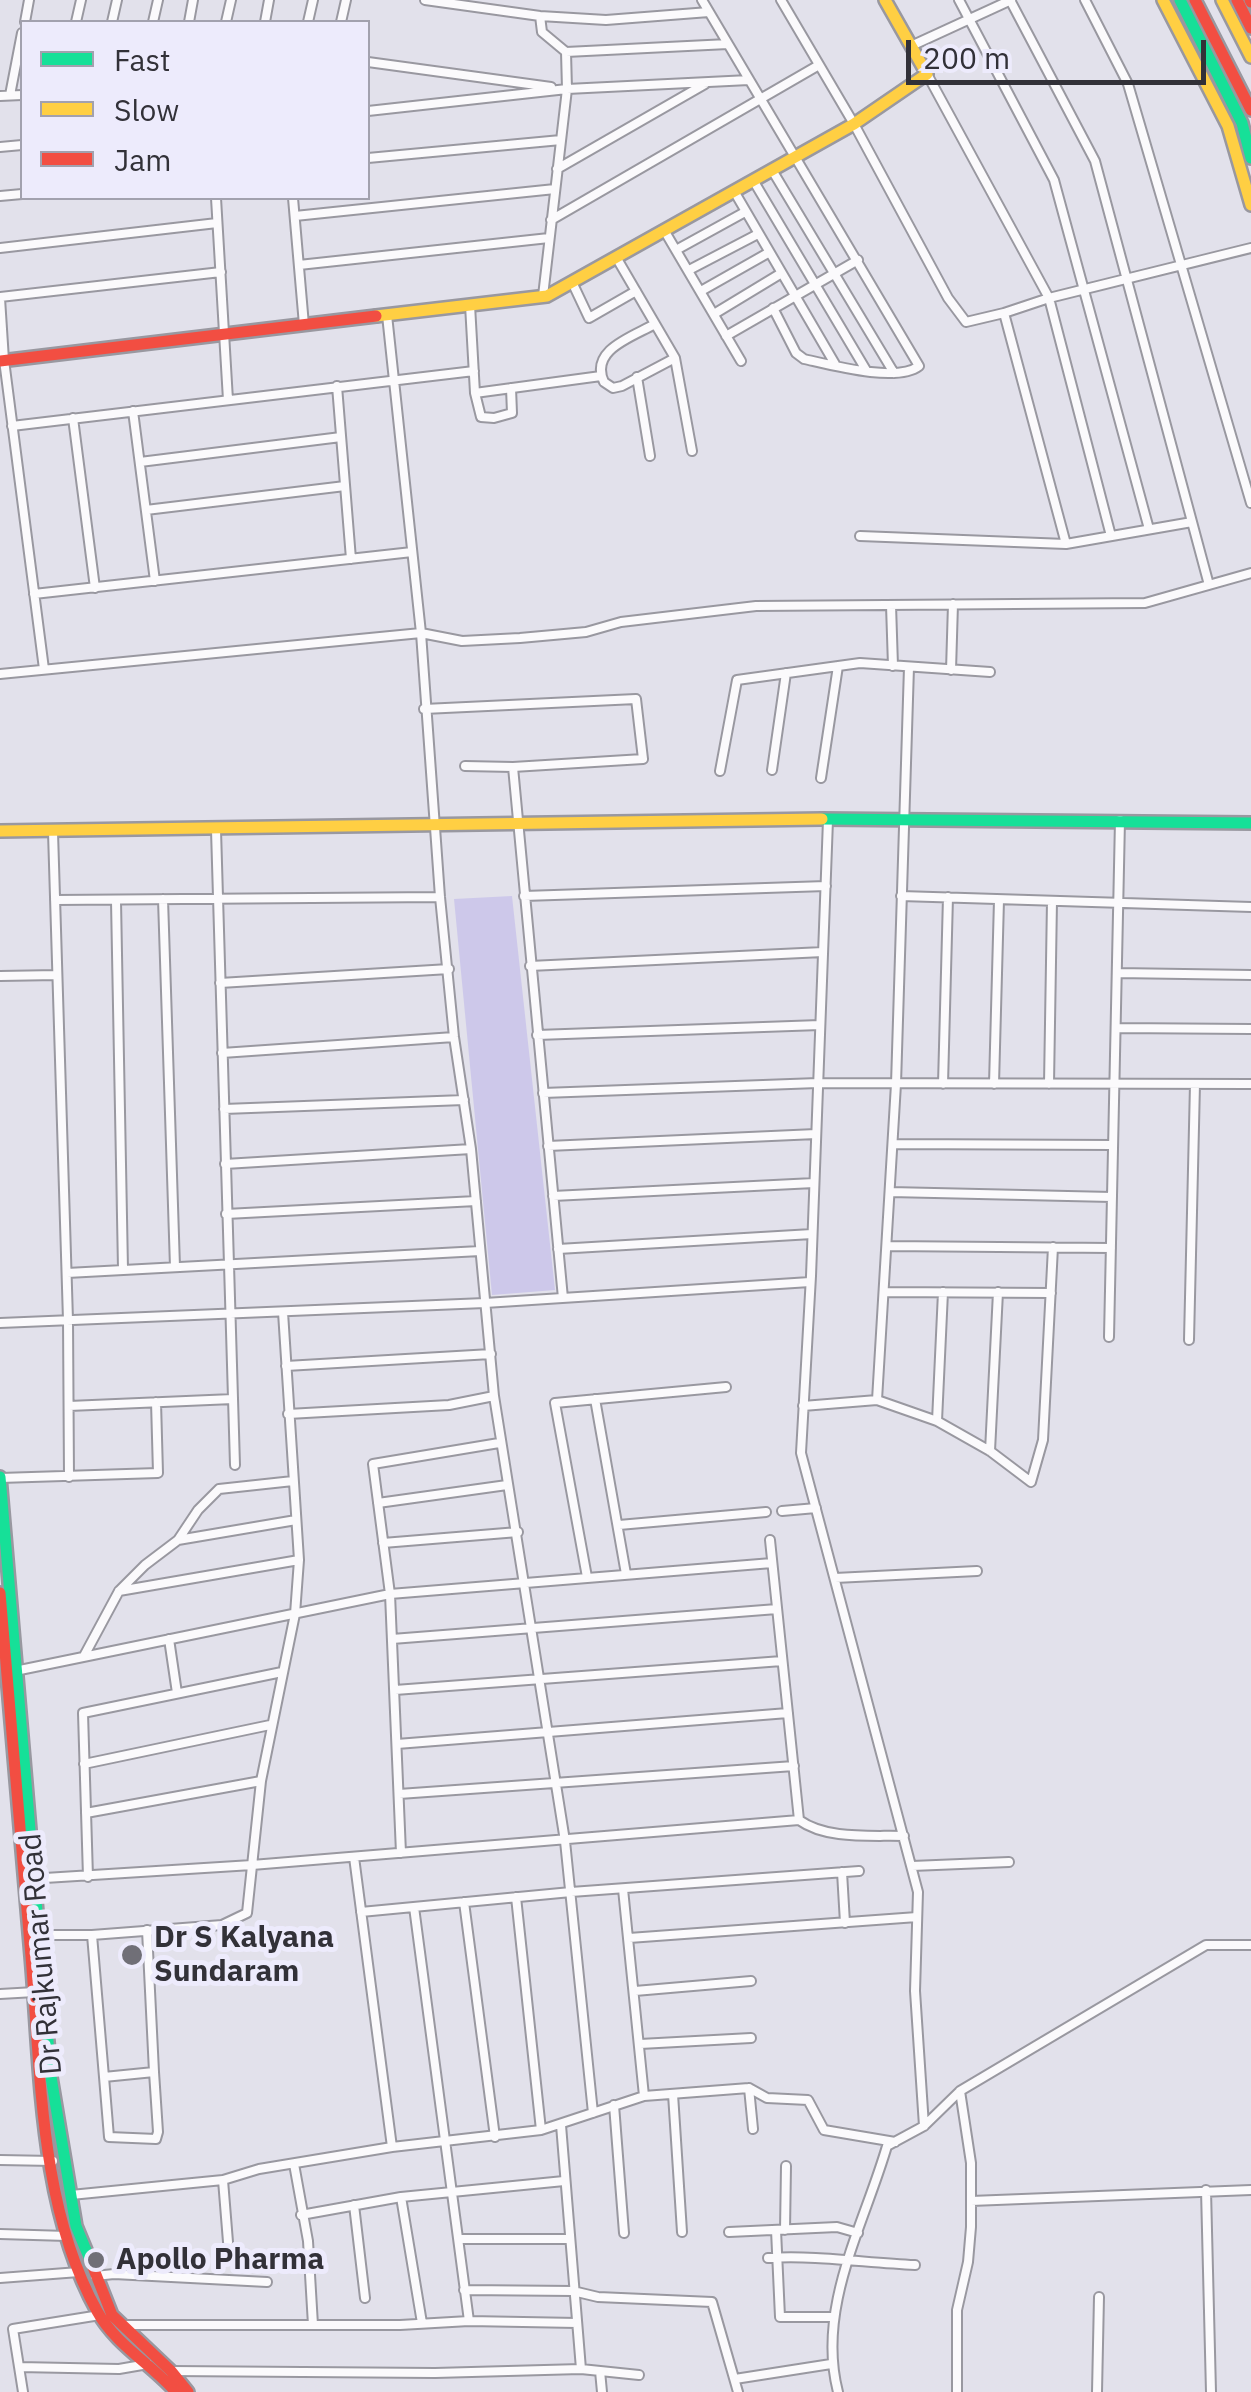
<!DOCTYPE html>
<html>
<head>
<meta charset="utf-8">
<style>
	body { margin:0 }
	#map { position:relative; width:1251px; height:2392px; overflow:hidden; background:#e2e1eb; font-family:"IBM Plex Sans",sans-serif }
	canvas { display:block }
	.legend { position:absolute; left:20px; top:20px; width:350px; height:180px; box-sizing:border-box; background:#edebfc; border:2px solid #a2a1ae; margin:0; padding:12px 18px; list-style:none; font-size:30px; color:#323138 }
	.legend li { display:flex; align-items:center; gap:20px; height:50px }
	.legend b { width:50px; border:2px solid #a2a1ae }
	.scale { position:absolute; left:906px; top:40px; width:300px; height:45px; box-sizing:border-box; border:5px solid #323138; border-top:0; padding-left:12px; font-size:30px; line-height:35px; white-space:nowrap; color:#323138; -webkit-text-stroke:8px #edebfc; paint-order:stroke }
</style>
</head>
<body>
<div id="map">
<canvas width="1251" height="2392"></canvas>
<ul class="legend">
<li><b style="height:12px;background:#16e098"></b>Fast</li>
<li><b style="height:12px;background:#ffcf43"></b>Slow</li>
<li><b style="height:12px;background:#f24e42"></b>Jam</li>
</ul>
<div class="scale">200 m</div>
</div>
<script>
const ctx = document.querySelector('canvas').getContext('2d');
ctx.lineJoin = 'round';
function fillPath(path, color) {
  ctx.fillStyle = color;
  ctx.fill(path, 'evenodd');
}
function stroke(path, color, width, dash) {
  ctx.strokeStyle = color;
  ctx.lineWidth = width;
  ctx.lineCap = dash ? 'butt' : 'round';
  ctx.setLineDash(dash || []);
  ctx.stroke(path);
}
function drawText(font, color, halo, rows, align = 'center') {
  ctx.font = font + ' "IBM Plex Sans",sans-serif';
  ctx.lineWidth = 10;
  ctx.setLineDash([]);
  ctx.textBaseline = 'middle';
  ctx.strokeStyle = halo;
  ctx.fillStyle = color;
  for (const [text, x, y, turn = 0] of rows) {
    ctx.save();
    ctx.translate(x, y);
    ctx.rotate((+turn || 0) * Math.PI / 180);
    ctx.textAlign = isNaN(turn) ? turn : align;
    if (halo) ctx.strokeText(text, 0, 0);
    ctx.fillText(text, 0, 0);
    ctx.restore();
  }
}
const green = new Path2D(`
	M 512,896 L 555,1290 L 492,1295 L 454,899 Z`);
const street = new Path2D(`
	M 425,0 L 540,16 L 606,20 L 709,12
	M 702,0 L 919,366 C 897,383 831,365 804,359 L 796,353 L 773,308
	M 781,0 L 854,124 L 948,298 L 966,322 L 1004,313 L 1049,298 L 1251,248
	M 959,0 L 1054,180 L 1149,529
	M 1010,0 L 1095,161 L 1209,585
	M 1085,0 L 1128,84 L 1251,503
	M 540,16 L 542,32 L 566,52 L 567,89 L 543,296
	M 25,22 L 29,0
	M 76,22 L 81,0
	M 112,22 L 117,0
	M 153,22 L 158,0
	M 189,22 L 193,0
	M 226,22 L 231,0
	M 265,22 L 269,0
	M 308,22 L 313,0
	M 341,22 L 346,0
	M 911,46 L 1011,0
	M 566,52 L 728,44
	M 368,62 L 551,87
	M 927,74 L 1049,298 L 1111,536
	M 10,95 L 22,33
	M 0,96 L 22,95
	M 368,111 L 567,89 L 749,80
	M 0,147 L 22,145
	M 368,158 L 561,140
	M 557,169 L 705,84
	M 772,170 L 894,373
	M 753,180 L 866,370
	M 734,191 L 835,364
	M 0,196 L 22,194
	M 216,198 L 228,400
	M 293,198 L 304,325
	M 295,216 L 555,189
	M 551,220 L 819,65
	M 664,230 L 741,361
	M 0,248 L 217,223
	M 676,250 L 745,212
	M 616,257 L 675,358 L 692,451
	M 299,265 L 549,238
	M 689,270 L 758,234
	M 572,282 L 589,318 L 636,291
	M 701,291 L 768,253
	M 0,297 L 221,272
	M 0,298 L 4,360 L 44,669
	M 470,305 L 475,393 L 481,417 L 494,418 L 512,413 L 511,388
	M 1004,313 L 1066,544
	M 714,314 L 780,274
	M 387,315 L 421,633 L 440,897 L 454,1037 L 471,1149 L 494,1396 L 565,1841 L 593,2113
	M 655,324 C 632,337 589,350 604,382 L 613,388 L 622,386 L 675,358
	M 726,336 L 858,260
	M 637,377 L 650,456
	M 337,386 L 351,559
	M 475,393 L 601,376
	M 133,411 L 155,581
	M 73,418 L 95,588
	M 12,426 L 474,371
	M 140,462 L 341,437
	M 146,510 L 345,486
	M 860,536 L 1066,544 L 1192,522
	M 34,594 L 412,552
	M 891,605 L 893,666
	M 951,670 L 953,604
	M 0,674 L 421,633 L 462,641 L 520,638 L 586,632 L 621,622 L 756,606 L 1145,603 L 1251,573
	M 424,709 L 636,699 L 643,759 L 513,767 L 465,766
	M 513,767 L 563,1298
	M 772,770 L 786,673
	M 720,771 L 737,680 L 860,663 L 990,672
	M 821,778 L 838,666
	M 828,820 L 811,1276 L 801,1453 L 918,1892 L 915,1991 L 924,2126
	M 216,830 L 235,1465
	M 53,832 L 68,1320 L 69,1477
	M 524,896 L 826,886
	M 901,896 L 1251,907
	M 163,899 L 175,1267
	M 55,900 L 440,897
	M 116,901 L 123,1269
	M 530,966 L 823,952
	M 1117,973 L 1251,975
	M 0,976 L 57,975
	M 220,983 L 449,969
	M 1116,1028 L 1251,1029
	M 537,1035 L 820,1025
	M 222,1053 L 454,1037
	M 943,1084 L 948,897
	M 994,1084 L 999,900
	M 1049,1084 L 1052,901
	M 543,1093 L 818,1083 L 1251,1084
	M 224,1109 L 464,1100
	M 893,1144 L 1113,1145
	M 548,1146 L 816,1134
	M 225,1164 L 471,1149
	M 890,1192 L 1112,1197
	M 553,1196 L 814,1183
	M 226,1214 L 476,1201
	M 887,1246 L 1111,1248
	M 558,1249 L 812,1234
	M 67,1273 L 480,1251
	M 884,1292 L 1051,1293
	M 0,1323 L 485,1303 L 810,1282
	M 1109,1337 L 1120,820
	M 1189,1340 L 1195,1084
	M 286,1366 L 491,1354
	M 595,1399 L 626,1574
	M 877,1400 L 896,1084 L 909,667
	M 69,1406 L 233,1399
	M 803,1406 L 877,1400 L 937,1421 L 990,1451 L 1031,1482 L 1043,1440 L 1053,1247
	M 288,1414 L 449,1405 L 494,1396
	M 937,1421 L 943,1292
	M 990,1451 L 998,1292
	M 0,1478 L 158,1473 L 156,1402
	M 378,1503 L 507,1485
	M 782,1511 L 816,1508
	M 619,1525 L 766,1512
	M 178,1540 L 296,1520
	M 770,1540 L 799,1820
	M 383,1543 L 518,1532
	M 587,1577 L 555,1403 L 726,1387
	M 835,1578 L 977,1571
	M 119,1591 L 299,1560
	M 169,1639 L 177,1693
	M 392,1639 L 777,1609
	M 84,1656 L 119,1591 L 145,1565 L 178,1540 L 198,1510 L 219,1489 L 293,1481
	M 15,1671 L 390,1594 L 772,1563
	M 395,1690 L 782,1661
	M 397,1744 L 788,1713
	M 84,1764 L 270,1725
	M 399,1794 L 794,1766
	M 86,1813 L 261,1781
	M 401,1853 L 390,1594 L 373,1464 L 499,1443
	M 354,1857 L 392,2147
	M 912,1866 L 1009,1862
	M 842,1872 L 845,1923
	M 88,1877 L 83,1713 L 282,1672
	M 29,1879 L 252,1865 L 799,1820 C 827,1840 871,1835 904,1836
	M 623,1889 L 644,2096
	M 516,1897 L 541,2130
	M 464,1902 L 495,2137
	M 361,1912 L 571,1892 L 859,1871
	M 40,1935 L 92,1935 L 222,1925 L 247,1913 L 261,1781 L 295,1614 L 299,1560 L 283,1312
	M 92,1935 L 104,2077 L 154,2072 L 147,1930
	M 629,1938 L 917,1917
	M 635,1991 L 751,1981
	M 0,1994 L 35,1992
	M 640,2044 L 751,2038
	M 104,2077 L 109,2137 L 156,2139 L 158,2132 L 154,2072
	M 749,2088 L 753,2129
	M 673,2094 L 682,2232
	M 614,2105 L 624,2233
	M 561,2125 L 581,2369
	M 0,2160 L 53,2161
	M 294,2164 L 308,2241 L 313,2325
	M 223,2180 L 228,2242
	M 1206,2190 L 1211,2392
	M 71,2195 L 223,2180 L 259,2169 L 392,2147 L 541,2130 L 644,2096 L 749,2088 L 767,2098 L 808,2100 L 824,2130 L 895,2142
	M 401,2197 L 422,2323
	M 971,2201 L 1251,2190
	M 354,2205 L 365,2298
	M 301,2215 L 401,2197 L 564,2181
	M 776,2230 L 780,2317 L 834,2317
	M 785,2230 L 786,2166
	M 729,2232 L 837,2227 L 858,2233
	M 0,2234 L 67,2236
	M 459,2239 L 568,2239
	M 768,2258 C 817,2255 866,2263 915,2265
	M 95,2276 L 114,2274 L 267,2282
	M 0,2278 L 79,2272
	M 464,2290 L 573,2291 L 598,2297 L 712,2302 L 738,2392
	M 469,2321 L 577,2323
	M 122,2325 L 400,2325 L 469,2321 L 414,1907
	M 19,2367 L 119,2369 L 148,2364
	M 171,2371 L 435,2373 L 581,2369 L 639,2375
	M 600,2371 L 602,2392
	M 735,2379 L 831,2364
	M 23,2392 L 13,2329 L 100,2315
	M 838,2392 C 816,2308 864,2225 887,2146 L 924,2126 L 960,2091 L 1206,1945 L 1251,1945
	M 957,2392 L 957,2310 L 968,2262 L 971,2227 L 971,2163 L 960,2091
	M 1097,2392 L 1099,2297`);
const fast = new Path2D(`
	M 1180,0 L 1242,123 L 1251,158
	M 822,819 L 1251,823
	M 0,1477 L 51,2077 L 76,2226 L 93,2267`);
const slow = new Path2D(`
	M 1163,0 L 1228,126 L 1251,205
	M 1222,0 L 1251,57
	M 376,316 L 547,296 L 854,124 L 927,74 L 885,0
	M 0,831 L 822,819`);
const jam = new Path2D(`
	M 1195,0 L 1251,110
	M 1237,0 L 1251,28
	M 1250,0 L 1251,2
	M 0,361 L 376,316
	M 0,1593 C 11,1714 21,1835 31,1956 C 41,2072 39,2206 97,2311 C 115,2344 151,2364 176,2392
	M 93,2267 L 112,2315 L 171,2371 L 188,2392`);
const markers = [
	[132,1955,12,"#706f77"],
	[96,2260,10,"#706f77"]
];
const poiNames = [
	["Dr S Kalyana",154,1938],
	["Sundaram",154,1972],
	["Apollo Pharma",116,2260]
];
const streetNames = [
	["Dr Rajkumar Road",42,1954,-95]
];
fillPath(green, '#cdc8ea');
stroke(street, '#9998a0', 12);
stroke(fast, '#9998a0', 16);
stroke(slow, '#9998a0', 16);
stroke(jam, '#9998a0', 16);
stroke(street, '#fbfafc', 8);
stroke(fast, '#16e098', 11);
stroke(slow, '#ffcf43', 11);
stroke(jam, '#f24e42', 11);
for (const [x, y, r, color] of markers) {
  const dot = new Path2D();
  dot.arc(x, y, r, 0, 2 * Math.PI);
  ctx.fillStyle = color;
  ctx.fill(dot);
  stroke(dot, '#edebfc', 4);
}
drawText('bold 30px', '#323138', '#edebfc', poiNames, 'left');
drawText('30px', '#323138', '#edebfc', streetNames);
</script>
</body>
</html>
